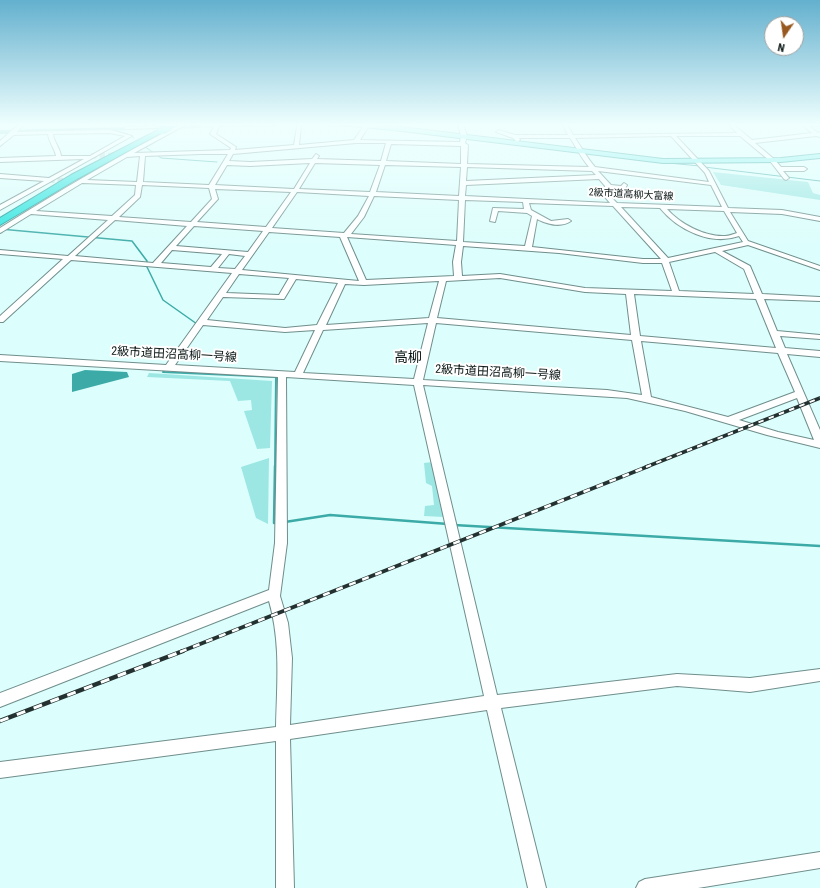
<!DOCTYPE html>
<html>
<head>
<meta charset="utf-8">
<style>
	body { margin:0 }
	#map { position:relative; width:820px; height:888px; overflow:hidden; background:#dcfefc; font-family:"Roboto Condensed",sans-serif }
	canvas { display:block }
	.north { position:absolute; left:764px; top:16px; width:40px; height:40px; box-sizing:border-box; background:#fff; border:1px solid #9da2a1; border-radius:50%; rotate:193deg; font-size:11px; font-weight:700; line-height:16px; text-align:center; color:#0a1615 }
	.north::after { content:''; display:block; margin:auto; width:14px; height:18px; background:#985921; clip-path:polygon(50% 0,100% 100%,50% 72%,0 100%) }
</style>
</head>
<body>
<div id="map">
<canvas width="820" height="888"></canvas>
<div class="north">N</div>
</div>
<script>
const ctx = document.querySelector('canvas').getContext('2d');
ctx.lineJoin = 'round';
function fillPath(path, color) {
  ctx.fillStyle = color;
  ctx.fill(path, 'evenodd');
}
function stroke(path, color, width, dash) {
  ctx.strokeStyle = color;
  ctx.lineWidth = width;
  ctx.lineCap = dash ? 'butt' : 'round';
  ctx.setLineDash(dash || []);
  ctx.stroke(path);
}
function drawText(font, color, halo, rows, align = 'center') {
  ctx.font = font + ' "Roboto Condensed","Noto Sans JP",sans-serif';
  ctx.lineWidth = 4;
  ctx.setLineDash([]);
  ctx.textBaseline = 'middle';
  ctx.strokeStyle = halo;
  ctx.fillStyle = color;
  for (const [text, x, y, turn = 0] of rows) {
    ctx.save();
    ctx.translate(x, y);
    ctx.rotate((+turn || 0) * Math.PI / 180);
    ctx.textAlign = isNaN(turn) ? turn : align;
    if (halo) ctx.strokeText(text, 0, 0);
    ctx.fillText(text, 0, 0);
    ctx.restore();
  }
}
const green = new Path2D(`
	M 713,172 L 808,182 L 813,193 L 820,195 L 820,200 L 721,185 Z
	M 149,373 L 272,381 L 270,448 L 257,449 L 244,411 L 252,410 L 251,400 L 238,401 L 230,381 L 147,377 Z
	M 269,458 L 268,524 L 256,518 L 241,467 Z
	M 433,462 L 444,517 L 424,516 L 425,506 L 434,505 L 432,486 L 426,483 L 424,463 Z`);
const water = new Path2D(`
	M 85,370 L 127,372 L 129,377 L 72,392 L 72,374 Z`);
const streamFar3 = new Path2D(`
	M 199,127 L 315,125 L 360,127
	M 111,129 L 128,134 L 134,138
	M 141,144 L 161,158 L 217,162
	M 668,163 L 700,166
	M 704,167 L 820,181`);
const streamFar2 = new Path2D(`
	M 0,229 L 132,241 L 147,261 L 147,267 L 163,300 L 197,324`);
const streamFar1 = new Path2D(`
	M 196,323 L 198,324
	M 166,368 L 163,372 L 276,377 L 275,467`);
const stream = new Path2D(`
	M 275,466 L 274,523 L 277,523
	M 285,522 L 330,515 L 448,524
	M 454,525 L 820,546`);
const river = new Path2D(`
	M 199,125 L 201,126 L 201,128 L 0,134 L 0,130 Z`);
const minorTunnel = new Path2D(`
	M 91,156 L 125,155
	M 49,180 L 80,181`);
const minor = new Path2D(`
	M 19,124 L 24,124 L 17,132 L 110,130 L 132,136 L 0,210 L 0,205 L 44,181 L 0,178 L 0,174 L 49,178 L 84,159 L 0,162 L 0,158 L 56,156 C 55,149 49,143 48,134 L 14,135 L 0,146 L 0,141 ZM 110,133 L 125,136 L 90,156 L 61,156 C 60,148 54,142 53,134 Z
	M 181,124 L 187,124 L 134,153 L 230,150 L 231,148 L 210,134 L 215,124 L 220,124 L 216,134 L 236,147 L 235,150 L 294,145 L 297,126 L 299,125 L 301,126 L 299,145 L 354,140 L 365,124 L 370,124 L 360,140 L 460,142 L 461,136 L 458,124 L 463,124 L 467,136 L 465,143 L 468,145 L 467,164 L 589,167 C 581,158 577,148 570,138 L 519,138 L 520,140 L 517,142 L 513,138 L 496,132 L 499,130 L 515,135 L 568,135 L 562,124 L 567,124 L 573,135 L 737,133 L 728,124 L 733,124 L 752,140 L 812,133 L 801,124 L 820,124 L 820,126 L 809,126 L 818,133 L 820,132 L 820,137 L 816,136 L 755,143 L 774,159 L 781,167 L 804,167 L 807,169 L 804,171 L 783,171 L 789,178 L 786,180 L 784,179 L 770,161 L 740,136 L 676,136 L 709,171 L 728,208 L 782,210 L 820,217 L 820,221 L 782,214 L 730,212 L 748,241 L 820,266 L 820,270 L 748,245 L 722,251 L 750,266 L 762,294 L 820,297 L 820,301 L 764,299 L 777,331 L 820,335 L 820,339 L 780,336 L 785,348 L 820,351 L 820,357 L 787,354 L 820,430 L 820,448 L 767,435 L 685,411 L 627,398 L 423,385 L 497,695 L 677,674 L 750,678 L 820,669 L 820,681 L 750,692 L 677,686 L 501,708 L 546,888 L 528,888 L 487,710 L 290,739 L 294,888 L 276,888 L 276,741 L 0,778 L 0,762 L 276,727 C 277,683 281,643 269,601 L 0,707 L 0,693 L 269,590 L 275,543 L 278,377 L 0,361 L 0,355 L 166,365 L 232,273 L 71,260 L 3,322 L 0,322 L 0,316 L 63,259 L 0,254 L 0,250 L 68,256 L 108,220 L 31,214 L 2,232 L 0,233 L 0,228 C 59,191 118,156 181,124 ZM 671,136 L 705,173 L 709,182 L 595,167 C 587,158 582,148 575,138 ZM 356,143 L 386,143 L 381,161 L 317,159 L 319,156 L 316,154 L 312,159 L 250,162 L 229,161 L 233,154 ZM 391,144 L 461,146 L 461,164 L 386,161 ZM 201,154 L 228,154 L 209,185 L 143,182 L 145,156 ZM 140,156 L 137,182 L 87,180 L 127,157 ZM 310,163 L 294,189 L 215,185 L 227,165 L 250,166 ZM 315,163 L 380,165 L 370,192 L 299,189 ZM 385,165 L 461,167 L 459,196 L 376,192 ZM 467,167 L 592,171 L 596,175 L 466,181 ZM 598,171 L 711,185 L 722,207 L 617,203 L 611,197 L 611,189 L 625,189 L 627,185 L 624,183 L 621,186 L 611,185 ZM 599,179 L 605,186 L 605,197 L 610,203 L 465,196 L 466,185 ZM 82,183 L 136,185 L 135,195 L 112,216 L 36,211 ZM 142,185 L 209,188 L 212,199 L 191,222 L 119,217 L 140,197 ZM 215,189 L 291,192 L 266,227 L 197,222 L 218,199 ZM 297,192 L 369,196 L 358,216 L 344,233 L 272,228 ZM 374,196 L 459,200 L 457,241 L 351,234 L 364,217 ZM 465,200 L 523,202 L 524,209 L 493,208 L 490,221 L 495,222 L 498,211 L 527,213 L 532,216 L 525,246 L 463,242 ZM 529,203 L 613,206 L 661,259 L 643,259 L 532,247 L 537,219 C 547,224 561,228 571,221 L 568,219 L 551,221 L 531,210 ZM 621,207 L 660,208 C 678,230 711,246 739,236 L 743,242 L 668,258 ZM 667,209 L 724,211 L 737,233 C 733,234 729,236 725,236 C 705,237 680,224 667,209 ZM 115,220 L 187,226 L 153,263 L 75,256 ZM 194,226 L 263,231 L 248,252 L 176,246 ZM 269,232 L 340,237 L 359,281 L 242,270 ZM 347,237 L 456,245 L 453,262 L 454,276 L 366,280 ZM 463,246 L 559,253 L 643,263 L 662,263 L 672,291 L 585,288 L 500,274 L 462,276 L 461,262 ZM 172,250 L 222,254 L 211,267 L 161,263 ZM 715,252 L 744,269 L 754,294 L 679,291 L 669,262 ZM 229,254 L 245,256 L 235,269 L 218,268 ZM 239,274 L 289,278 L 279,295 L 226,293 ZM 500,278 L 585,292 L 626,294 L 631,335 L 437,318 L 446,281 ZM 296,279 L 338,283 L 317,325 L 285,328 L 207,320 L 223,297 L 284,299 ZM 439,281 L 429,318 L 326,325 L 345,284 L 364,285 ZM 634,294 L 756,299 L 776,348 L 640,336 ZM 428,323 L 414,379 L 303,373 L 323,330 ZM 436,323 L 632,340 L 642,395 L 607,390 L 423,380 ZM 203,325 L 285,332 L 315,330 L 295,372 L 175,365 ZM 641,341 L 778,353 L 795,392 L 728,417 L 651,397 ZM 286,377 L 414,385 L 484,696 L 290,725 L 292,658 L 288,623 L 280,596 L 287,543 ZM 797,398 L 814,440 L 778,432 L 739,420 Z
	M 175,125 L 173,127 L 126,129 L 124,128 L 126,127 Z
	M 820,852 L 820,868 L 698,888 L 636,888 L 639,882 L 645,879 Z`);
const major = new Path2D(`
	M 333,124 L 364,124 L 402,127 L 663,159 L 781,158 L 820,154 L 820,158 L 781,162 L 663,163 L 402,131 Z`);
const highway = new Path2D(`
	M 162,128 L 164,129 L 164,131 L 77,179 L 0,225 L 0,218 L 71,175 Z`);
const railFar2 = new Path2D(`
	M 646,467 L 820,398`);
const railFar1 = new Path2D(`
	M 180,652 L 649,466`);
const rail = new Path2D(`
	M 0,721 L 183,651`);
const highwayBridge = new Path2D(`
	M 162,130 L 169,126`);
const farStreetnames = [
	["2級市道高柳大富線",631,195,3]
];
const streetNames = [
	["2級市道田沼高柳一号線",174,355,3],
	["2級市道田沼高柳一号線",498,373,3]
];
const quarterNames = [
	["高柳",408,358]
];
fillPath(green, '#9ce7e3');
fillPath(water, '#3caba7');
stroke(streamFar3, '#3caba7', 1);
stroke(streamFar2, '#3caba7', 1.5);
stroke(streamFar1, '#3caba7', 2);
stroke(stream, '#3caba7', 2.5);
fillPath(river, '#3caba7');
stroke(minorTunnel, '#bcdbd9', 5.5, [5.5, 3]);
stroke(minor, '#6f8e8c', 2);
stroke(major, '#1e9c98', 2);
stroke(highway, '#1e9c98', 2);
fillPath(minor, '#fff');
fillPath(major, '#7fefec');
fillPath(highway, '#29e4df');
stroke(railFar2, '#233231', 3.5);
stroke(railFar1, '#233231', 4);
stroke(rail, '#233231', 4.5);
stroke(railFar2, '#fff', 2, [5.5]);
stroke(railFar1, '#fff', 2.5, [7]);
stroke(rail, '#fff', 3, [9]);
stroke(highwayBridge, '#1e9c98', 9, []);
stroke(highwayBridge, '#29e4df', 8);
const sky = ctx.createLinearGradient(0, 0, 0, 249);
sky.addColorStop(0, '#63b0ce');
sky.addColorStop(0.5, '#effffe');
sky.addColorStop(1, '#effffe00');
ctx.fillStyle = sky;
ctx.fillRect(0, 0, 820, 249);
drawText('10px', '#0a1615', '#fff', farStreetnames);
drawText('12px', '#0a1615', '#fff', streetNames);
drawText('14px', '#0a1615', '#fff', quarterNames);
</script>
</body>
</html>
